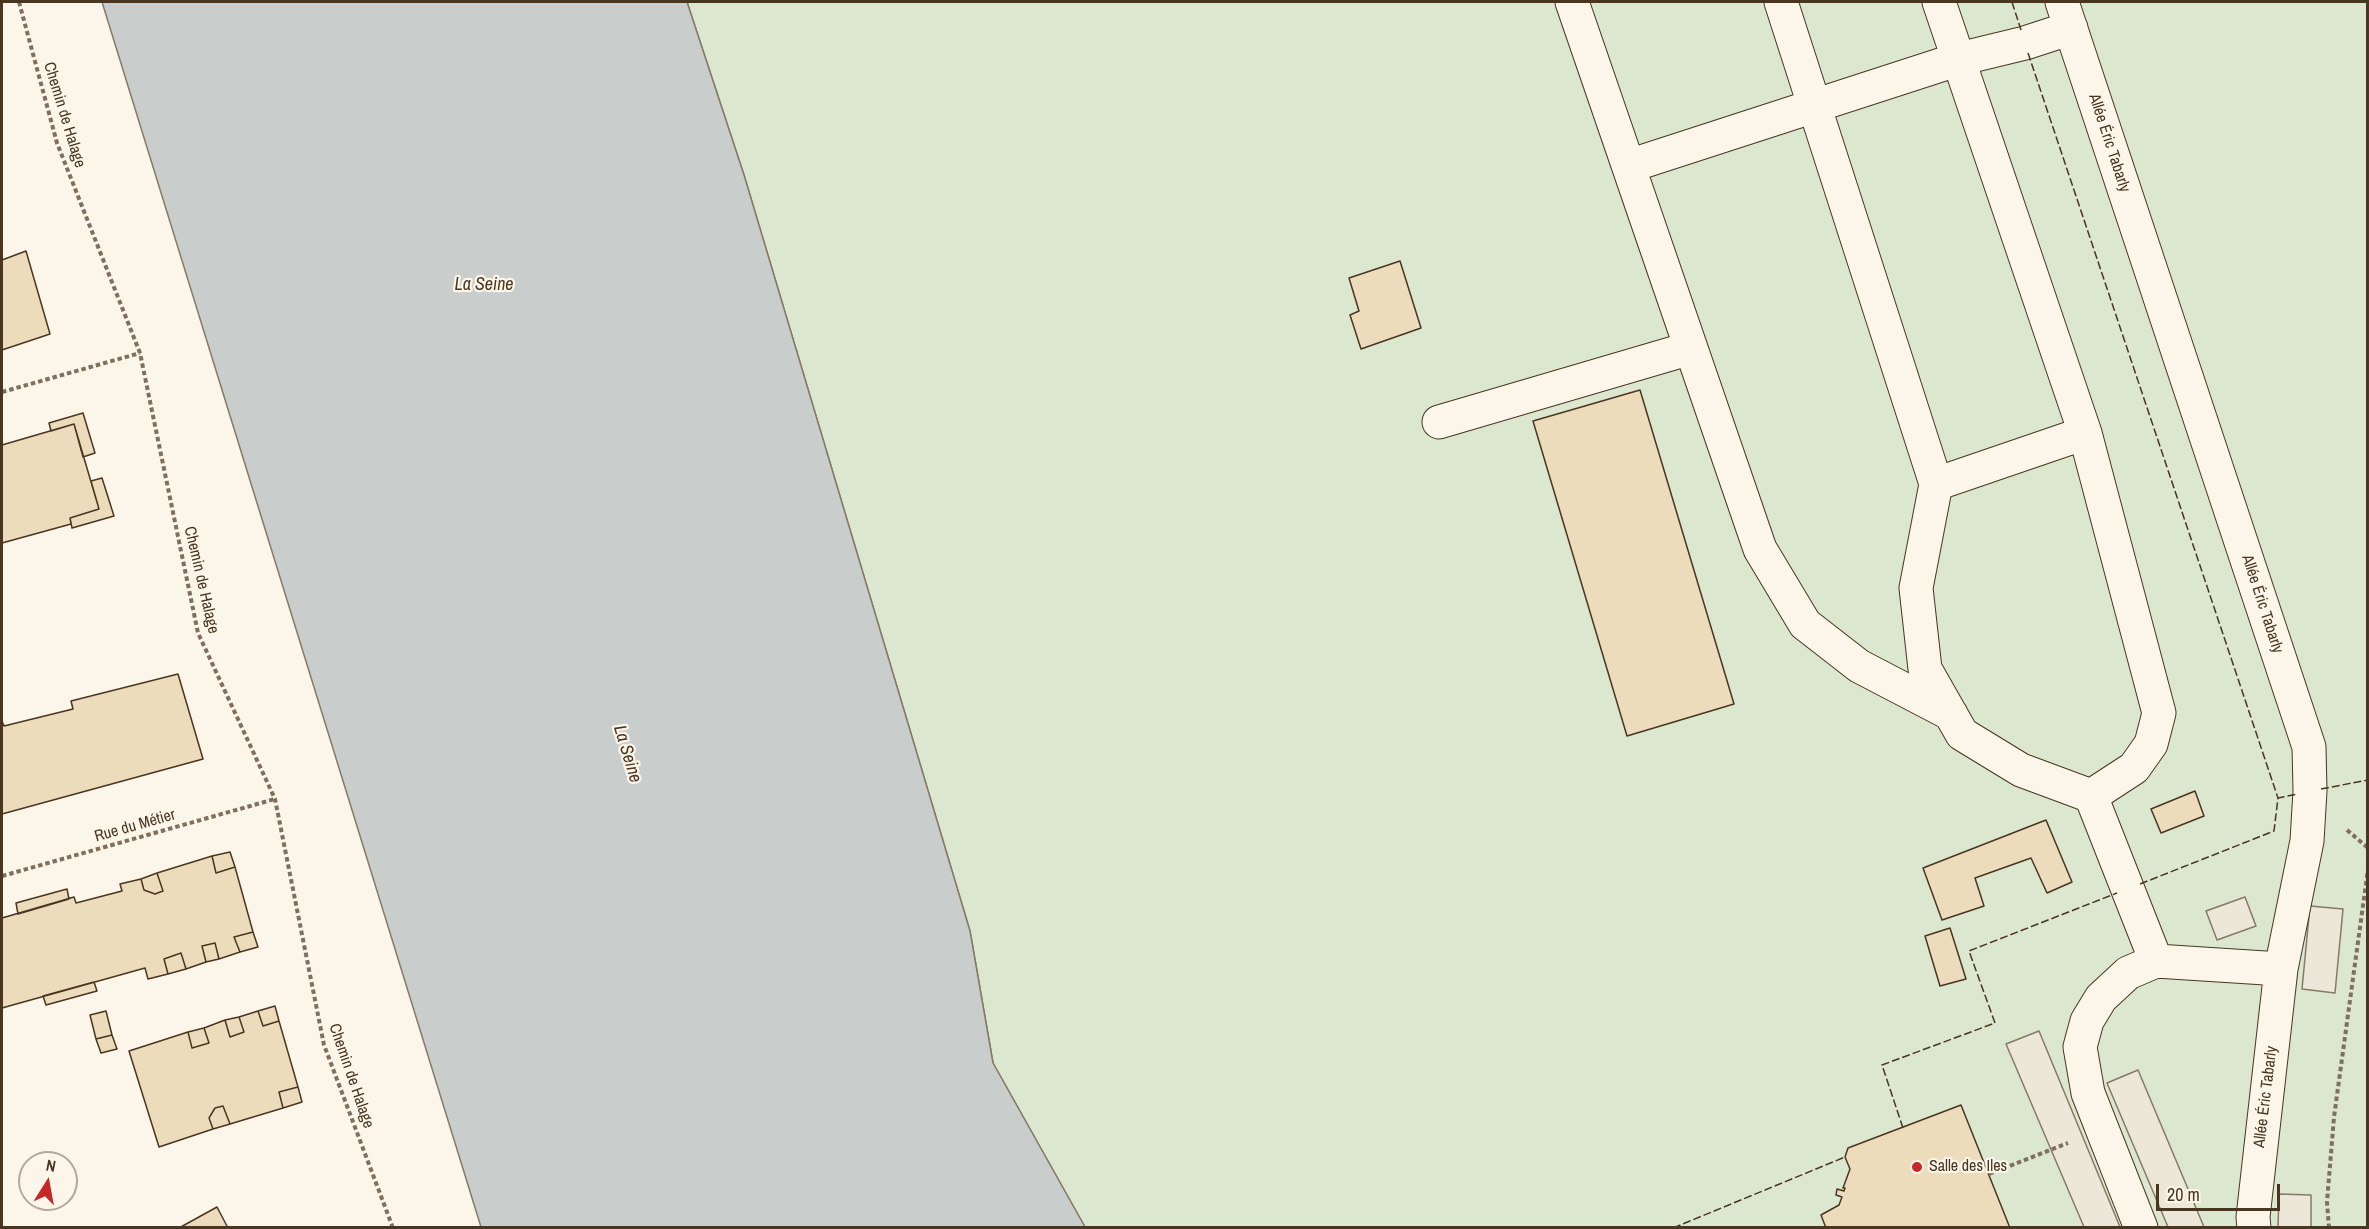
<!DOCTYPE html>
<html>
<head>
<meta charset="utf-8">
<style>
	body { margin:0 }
	#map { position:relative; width:2369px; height:1229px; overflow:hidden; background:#fbf6e9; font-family:"Archivo Narrow",sans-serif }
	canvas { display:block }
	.frame { position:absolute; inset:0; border:3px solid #4a3520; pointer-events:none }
	.north { position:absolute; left:18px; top:1151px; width:60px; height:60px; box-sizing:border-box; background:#fbf6e9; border:2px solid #b4a999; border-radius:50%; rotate:11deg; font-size:16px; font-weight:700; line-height:24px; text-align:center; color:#4a3520 }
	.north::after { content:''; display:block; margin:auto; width:21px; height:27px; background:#c62828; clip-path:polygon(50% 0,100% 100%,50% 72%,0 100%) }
	.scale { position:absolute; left:2156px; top:1184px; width:124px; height:27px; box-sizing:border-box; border:3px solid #4a3520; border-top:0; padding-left:8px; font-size:18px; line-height:21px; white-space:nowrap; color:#4a3520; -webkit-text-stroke:4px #fbf6e9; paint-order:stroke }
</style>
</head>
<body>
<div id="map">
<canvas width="2369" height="1229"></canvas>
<div class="frame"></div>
<div class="north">N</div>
<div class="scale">20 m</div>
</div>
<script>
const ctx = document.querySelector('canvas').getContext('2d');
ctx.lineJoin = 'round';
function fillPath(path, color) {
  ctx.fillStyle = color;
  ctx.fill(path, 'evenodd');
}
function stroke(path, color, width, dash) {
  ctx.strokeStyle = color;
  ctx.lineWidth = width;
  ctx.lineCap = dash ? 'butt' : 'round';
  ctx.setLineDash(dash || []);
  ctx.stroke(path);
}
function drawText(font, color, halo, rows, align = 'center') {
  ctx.font = font + ' "Archivo Narrow",sans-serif';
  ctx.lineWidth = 4.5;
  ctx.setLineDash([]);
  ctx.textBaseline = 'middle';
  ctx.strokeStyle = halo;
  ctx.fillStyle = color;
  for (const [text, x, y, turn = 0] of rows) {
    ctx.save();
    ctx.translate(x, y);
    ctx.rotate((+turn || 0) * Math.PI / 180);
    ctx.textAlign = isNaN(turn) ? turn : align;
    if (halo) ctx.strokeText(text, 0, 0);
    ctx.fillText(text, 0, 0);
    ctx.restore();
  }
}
const green = new Path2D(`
	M 687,2 L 2367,2 L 2367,1227 L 1085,1227 L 993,1063 L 970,931 L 744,175 Z`);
const parking = new Path2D(`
	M 2245,897 L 2256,926 L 2217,940 L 2206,911 Z
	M 2310,906 L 2343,909 L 2335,993 L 2302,989 Z
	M 2039,1031 L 2120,1227 L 2084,1227 L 2006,1044 Z
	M 2138,1070 L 2204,1227 L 2168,1227 L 2107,1083 Z
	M 2279,1194 L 2311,1195 L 2311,1227 L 2278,1227 Z`);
const water = new Path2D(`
	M 102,2 L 687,2 L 744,175 L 970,931 L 993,1063 L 1085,1227 L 481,1227 Z`);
const building = new Path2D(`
	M 26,251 L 50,334 L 2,350 L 2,260 Z
	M 1400,261 L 1421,328 L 1361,349 L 1350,315 L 1359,311 L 1349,278 Z
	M 1640,390 L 1734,704 L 1627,736 L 1533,421 Z
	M 83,413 L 95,453 L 83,457 L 74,424 L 51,431 L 49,423 Z
	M 74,424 L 99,509 L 70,518 L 71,524 L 2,543 L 2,445 Z
	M 102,478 L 114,516 L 72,528 L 70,518 L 99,509 L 91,481 Z
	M 178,674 L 203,759 L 2,814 L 2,721 L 4,726 L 73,709 L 71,701 Z
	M 2195,791 L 2204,816 L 2161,833 L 2151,809 Z
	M 2046,820 L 2072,882 L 2047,893 L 2031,858 L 1975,878 L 1984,906 L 1942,920 L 1923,868 Z
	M 230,852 L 235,867 L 216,873 L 212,856 Z
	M 212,856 L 216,873 L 235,867 L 253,932 L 234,937 L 240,952 L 219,959 L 215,943 L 202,946 L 206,962 L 186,969 L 181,953 L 164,959 L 168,974 L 148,979 L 145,968 L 2,1008 L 2,918 L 74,897 L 76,903 L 122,891 L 120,884 L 141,879 L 144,890 L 155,894 L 163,891 L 157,873 Z
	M 157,873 L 163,891 L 155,894 L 144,890 L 141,879 Z
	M 67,889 L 69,899 L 18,914 L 16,903 Z
	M 1950,928 L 1966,979 L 1940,986 L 1925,936 Z
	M 253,932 L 258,947 L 240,952 L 234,937 Z
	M 215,943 L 219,959 L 206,962 L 202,946 Z
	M 181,953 L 186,969 L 168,974 L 164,959 Z
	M 94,982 L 97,991 L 46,1005 L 43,996 Z
	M 275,1006 L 279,1021 L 263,1026 L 258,1011 Z
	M 106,1011 L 112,1035 L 96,1039 L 90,1015 Z
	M 258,1011 L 263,1026 L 279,1021 L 298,1087 L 279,1092 L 283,1108 L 230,1124 L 223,1106 L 215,1108 L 209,1118 L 213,1129 L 159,1147 L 129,1051 L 188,1032 L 192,1048 L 209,1043 L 204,1028 L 225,1020 L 230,1037 L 244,1032 L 239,1017 Z
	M 239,1017 L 244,1032 L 230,1037 L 225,1020 Z
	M 204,1028 L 209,1043 L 192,1048 L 188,1032 Z
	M 112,1035 L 117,1049 L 101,1053 L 96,1039 Z
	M 298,1087 L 302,1102 L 283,1108 L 279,1092 Z
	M 1961,1105 L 2010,1228 L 1826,1228 L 1821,1215 L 1839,1205 L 1842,1197 L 1836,1195 L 1837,1189 L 1844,1191 L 1845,1188 L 1843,1188 L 1850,1169 L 1845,1157 L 1848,1148 Z
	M 223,1106 L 230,1124 L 213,1129 L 209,1118 L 215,1108 Z
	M 217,1207 L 228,1228 L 179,1228 Z`);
const path = new Path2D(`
	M 19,2 L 57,143 L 140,353 L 198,633 L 275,799 L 324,1045 L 393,1228
	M 2,392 L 140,353
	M 2347,830 L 2368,848
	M 2,876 L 275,799
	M 1989,1174 L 2068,1143
	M 2329,1228 L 2327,1202 L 2334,1117 L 2368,869`);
const minor = new Path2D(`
	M 1572,2 L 1760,549 L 1805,624 L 1859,666 L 1951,714
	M 1781,2 L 1936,484 L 1916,588 L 1925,669 L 1962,734 L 2021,770 L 2091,796 L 2156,961
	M 1939,2 L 2085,433
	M 2062,2 L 2309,747 L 2310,791 L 2307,841 L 2281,969 L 2253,1217 L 2254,1228
	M 1629,166 L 1959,59 L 2025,43 L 2071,28
	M 1439,422 L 1691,348
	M 1936,484 L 2085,433 L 2159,713 L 2151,744 L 2134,768 L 2091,796
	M 2141,1228 L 2088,1093 L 2080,1047 L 2087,1021 L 2101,998 L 2128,973 L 2156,961 L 2281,969`);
const fence = new Path2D(`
	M 2012,2 L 2021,30
	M 2028,53 L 2278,798
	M 2321,789 L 2368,780
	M 2140,884 L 2274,831 L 2278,798 L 2298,794
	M 1903,1128 L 1882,1065 L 1995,1023 L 1969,951 L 2117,893
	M 1673,1228 L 1845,1157`);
const markers = [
	[1917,1167,6,"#c62828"]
];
const streetNames = [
	["Chemin de Halage",64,115,73],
	["Allée Éric Tabarly",2109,143,72],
	["Chemin de Halage",201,580,77],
	["Allée Éric Tabarly",2262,604,72],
	["Rue du Métier",135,826,-16],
	["Chemin de Halage",351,1076,71],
	["Allée Éric Tabarly",2266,1097,-83]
];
const poiNames = [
	["Salle des Iles",1929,1167]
];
const waterNames = [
	["La Seine",484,285],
	["La Seine",627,754,73]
];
fillPath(green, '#dce7d0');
stroke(green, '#887966', 1.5);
fillPath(parking, '#ede7d9');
stroke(parking, '#887966', 1.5);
fillPath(water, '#c9cecd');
stroke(water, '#887966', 1.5);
fillPath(building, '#ecdcbc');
stroke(building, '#4a3520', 1.5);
stroke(minor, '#4a3520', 35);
stroke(path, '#7f6f5c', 4, [4.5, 3]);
stroke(minor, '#fbf6e9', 33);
stroke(fence, '#4a3520', 1.5, [8, 3]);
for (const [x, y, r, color] of markers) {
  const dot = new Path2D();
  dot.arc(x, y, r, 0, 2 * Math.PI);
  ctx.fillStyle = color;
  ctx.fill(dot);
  stroke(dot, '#fbf6e9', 2);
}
drawText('16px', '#4a3520', '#fbf6e9', streetNames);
drawText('16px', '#4a3520', '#fbf6e9', poiNames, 'left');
drawText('italic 18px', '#4a3520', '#fbf6e9', waterNames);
</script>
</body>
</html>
